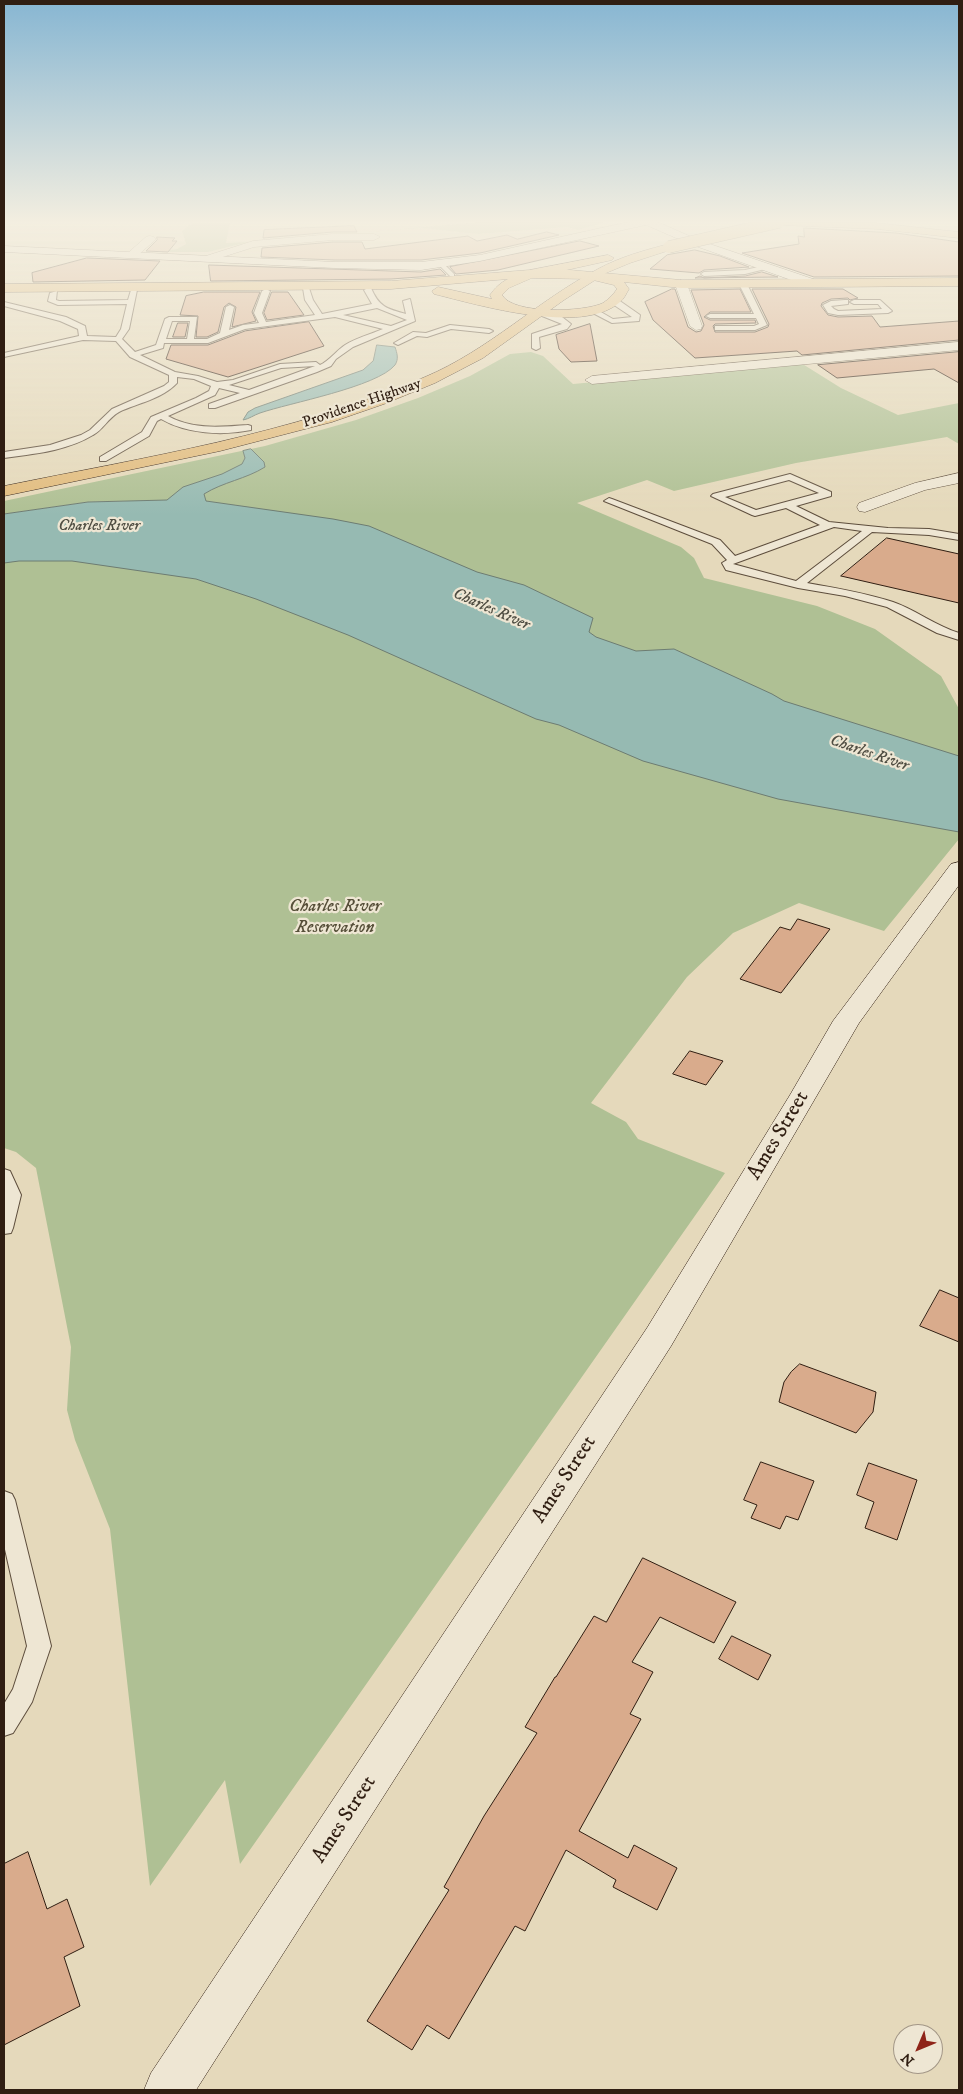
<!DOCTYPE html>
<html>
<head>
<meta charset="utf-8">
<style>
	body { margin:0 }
	#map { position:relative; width:963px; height:2094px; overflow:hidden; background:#e5d9bb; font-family:"IM FELL DW Pica",serif }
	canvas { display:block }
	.frame { position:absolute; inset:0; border:5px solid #301e12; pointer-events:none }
	.north { position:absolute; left:893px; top:2024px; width:50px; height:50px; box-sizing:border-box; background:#eee6d3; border:1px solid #a29686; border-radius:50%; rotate:225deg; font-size:14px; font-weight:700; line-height:20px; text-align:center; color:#301e12 }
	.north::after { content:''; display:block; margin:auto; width:18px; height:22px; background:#8f2418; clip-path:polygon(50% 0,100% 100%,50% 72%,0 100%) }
</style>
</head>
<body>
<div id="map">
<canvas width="963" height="2094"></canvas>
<div class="frame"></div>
<div class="north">N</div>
</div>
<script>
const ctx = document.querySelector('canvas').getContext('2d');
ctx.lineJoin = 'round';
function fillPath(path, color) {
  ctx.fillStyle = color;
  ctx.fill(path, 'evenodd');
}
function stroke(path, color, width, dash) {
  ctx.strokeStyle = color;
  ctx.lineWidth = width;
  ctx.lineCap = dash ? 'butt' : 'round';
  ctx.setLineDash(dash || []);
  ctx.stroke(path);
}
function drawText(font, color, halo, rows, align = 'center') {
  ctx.font = font + ' "IM FELL DW Pica",serif';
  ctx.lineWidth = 4.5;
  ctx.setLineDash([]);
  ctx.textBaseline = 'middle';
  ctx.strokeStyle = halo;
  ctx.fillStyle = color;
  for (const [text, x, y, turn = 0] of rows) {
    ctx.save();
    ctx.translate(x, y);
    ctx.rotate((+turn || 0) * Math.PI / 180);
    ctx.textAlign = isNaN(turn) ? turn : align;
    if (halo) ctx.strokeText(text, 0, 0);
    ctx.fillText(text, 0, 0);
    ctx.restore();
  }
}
const green = new Path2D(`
	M 481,222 L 605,222 L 578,230 L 567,227 L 478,234 L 422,228 L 367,232 Z
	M 192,223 L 230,223 L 226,243 L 249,242 L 208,252 L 157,252 L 177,249 L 186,244 L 182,231 Z
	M 531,352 L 543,356 L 573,384 L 801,363 L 841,388 L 898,415 L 959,403 L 959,444 L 947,437 L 796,463 L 674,491 L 647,480 L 577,503 L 681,547 L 694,558 L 704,578 L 817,606 L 875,629 L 941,676 L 959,709 L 959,761 L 130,501 L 88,502 L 4,514 L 4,501 L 265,446 L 356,420 L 418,398 L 470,376 L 510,354 Z
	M 55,538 L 959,799 L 959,839 L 884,931 L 799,903 L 733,933 L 687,977 L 591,1103 L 626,1122 L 638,1139 L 725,1173 L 240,1864 L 225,1780 L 150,1886 L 110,1529 L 75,1440 L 67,1410 L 71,1347 L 36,1168 L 16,1152 L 4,1148 L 4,542 Z`);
const water = new Path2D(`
	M 377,345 L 395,347 C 397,353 399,359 395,365 C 377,387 289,403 260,413 C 254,415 249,419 243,420 L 248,412 L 255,408 L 363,370 L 373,361 Z
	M 251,449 L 264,462 L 265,467 C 246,479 223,482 204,494 L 206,501 L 333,519 L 369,526 L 477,572 L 524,585 L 593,618 L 589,632 L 596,637 L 636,651 L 674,649 L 772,694 L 784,701 L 959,756 L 959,832 L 778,799 L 643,761 L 559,725 L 536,719 L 348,635 L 256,599 L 196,579 L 72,561 L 19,561 L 4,563 L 4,514 L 88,502 L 167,500 L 183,487 L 222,474 L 242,464 L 245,458 L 243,451 Z`);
const building = new Path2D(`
	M 354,226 L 357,232 L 333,232 L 263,238 L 264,230 Z
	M 804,228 L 896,233 L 959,242 L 959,276 L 814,277 L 742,253 L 799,244 L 798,236 L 804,237 Z
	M 547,232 L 559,235 L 480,253 L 421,260 L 335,260 L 261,257 L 262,248 L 333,242 L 362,242 L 365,249 L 468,236 L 477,241 L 507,235 L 517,239 Z
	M 157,237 L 175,238 L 172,241 L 177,241 L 168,252 L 146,251 L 157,240 Z
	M 580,241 L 599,246 L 498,270 L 456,274 L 450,267 Z
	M 695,250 L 720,256 L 749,267 L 704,270 L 699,273 L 650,269 L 667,255 Z
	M 87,258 L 160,261 L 145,280 L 33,282 L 32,273 Z
	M 209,265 L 421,272 L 440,269 L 446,275 L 391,279 L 211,281 Z
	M 762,272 L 778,277 L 695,278 L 700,276 L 704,278 L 745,276 Z
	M 672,289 L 675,289 L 688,327 L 696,332 L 701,331 L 704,325 L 691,290 L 740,289 L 751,312 L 710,312 L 704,317 L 710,320 L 755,320 L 756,323 L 715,324 L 713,326 L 715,332 L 755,332 L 768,327 L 769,324 L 752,289 L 843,289 L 858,298 L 850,300 L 848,298 L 831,299 L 822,303 L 821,306 L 828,315 L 838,317 L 872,316 L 880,327 L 959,321 L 959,340 L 802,355 L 797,351 L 695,358 L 653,320 L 645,302 Z
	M 204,292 L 260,292 L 252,312 L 256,321 L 232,327 L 236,307 L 229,303 L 224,307 L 218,332 L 207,337 L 196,337 L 198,316 L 180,315 L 186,296 Z
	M 272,292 L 288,292 L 304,315 L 267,320 L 264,313 Z
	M 309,322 L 324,346 L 228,377 L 166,359 L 171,345 L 208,345 L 245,331 Z
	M 178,323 L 188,323 L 185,337 L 173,337 Z
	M 590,324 L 597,361 L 571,362 L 559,349 L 556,335 Z
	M 959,352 L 959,383 L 934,369 L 837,378 L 818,365 Z
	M 887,538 L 959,554 L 959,603 L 841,576 Z
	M 798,919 L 830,929 L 781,993 L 740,979 L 780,927 L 790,930 Z
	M 690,1051 L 723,1061 L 706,1085 L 673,1074 Z
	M 940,1290 L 959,1298 L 959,1342 L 920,1326 Z
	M 800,1364 L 876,1392 L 873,1412 L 856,1433 L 779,1402 L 784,1382 L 791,1372 Z
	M 761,1462 L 814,1481 L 798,1520 L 786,1516 L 780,1529 L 751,1518 L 757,1505 L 744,1500 Z
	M 869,1463 L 917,1480 L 897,1540 L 865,1528 L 874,1502 L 857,1495 Z
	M 643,1558 L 736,1602 L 714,1643 L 660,1617 L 632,1662 L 653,1672 L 630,1714 L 641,1719 L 579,1831 L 628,1858 L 634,1845 L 677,1868 L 657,1910 L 613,1887 L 616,1880 L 566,1850 L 525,1931 L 515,1926 L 449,2039 L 427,2025 L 412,2050 L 367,2021 L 449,1890 L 444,1887 L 484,1816 L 537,1733 L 525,1727 L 555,1677 L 556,1677 L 594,1616 L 606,1622 Z
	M 732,1636 L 771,1655 L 758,1680 L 719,1659 Z
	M 28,1852 L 47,1909 L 67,1899 L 84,1947 L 64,1957 L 80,2006 L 4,2045 L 4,1864 Z`);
const lane = new Path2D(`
	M 439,263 L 443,263 L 454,274 L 454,276 L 450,276 L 439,265 Z
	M 767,265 L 770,267 L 769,268 L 745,274 L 704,276 L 701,274 L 704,272 L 745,270 Z
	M 740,282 L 747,284 L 767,325 L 755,330 L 715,330 L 715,326 L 754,326 L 759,324 L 756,318 L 710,318 L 706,316 L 710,314 L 754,314 L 739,284 Z
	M 303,288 L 309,288 L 313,300 L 322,314 L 372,304 L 364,290 L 368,288 L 371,288 C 379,307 387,309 406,314 L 403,301 L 410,299 L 415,321 L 353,347 L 336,359 L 331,366 L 317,372 L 215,408 L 209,408 L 209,404 L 240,393 L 219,388 L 215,395 L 168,416 C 193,430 221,427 248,425 L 251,426 L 251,430 C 222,436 187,434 161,419 L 157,421 L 149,436 L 106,461 L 100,461 L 100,457 L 142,432 L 151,417 L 196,398 L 209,391 L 211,386 L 194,379 L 177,377 L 177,383 C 162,399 138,403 119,412 C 108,418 103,430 93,435 C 67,451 33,454 4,458 L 4,452 L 50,445 L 81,435 L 90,430 L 112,409 L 164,386 L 169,382 L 169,375 L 130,357 L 116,341 L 83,340 L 4,357 L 4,353 L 79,336 L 78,329 L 60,321 L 4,306 L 4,302 L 66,317 L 85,326 L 87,336 L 116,337 L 121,329 L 127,304 L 58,305 L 48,301 L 50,293 L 57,291 L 56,300 L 59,301 L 128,300 L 131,290 L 137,290 L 129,329 L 122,339 L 135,352 L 156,345 L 165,319 L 169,317 L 197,317 L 194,339 L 207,339 L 220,333 L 226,307 L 230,305 L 234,307 L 229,330 L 243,325 L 259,323 L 254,313 L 262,291 L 266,289 L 270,291 L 262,313 L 266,322 L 315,315 L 305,300 ZM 377,308 L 407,320 L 391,326 L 343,315 ZM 335,317 L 383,329 C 371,334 356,338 345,345 C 336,351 329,361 320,365 L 316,362 L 280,364 L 233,380 L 217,382 L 198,376 L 175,372 L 140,355 L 163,348 L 164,343 L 208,343 L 245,329 ZM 172,321 L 190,321 L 187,339 L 166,339 ZM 315,366 L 249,390 L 229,385 L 281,368 Z
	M 611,299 L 617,299 L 640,315 L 639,321 L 612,323 L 587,310 L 594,308 L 613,319 L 632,317 L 611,303 Z
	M 845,300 L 848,300 L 848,304 L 831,306 L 834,309 L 838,311 L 882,309 L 878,304 L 854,304 L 850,302 L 854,300 L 880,300 L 892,311 L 888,313 L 838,315 L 828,313 L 823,305 L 831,301 Z
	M 537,310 L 562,317 L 571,324 L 567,329 L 539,337 L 540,348 L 536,350 L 532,348 L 532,334 L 562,324 L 537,314 Z
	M 450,325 L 489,329 L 493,331 L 489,333 L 451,329 L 427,337 L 417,336 L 398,345 L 394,343 L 413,332 L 426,333 Z
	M 790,474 L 831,492 L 831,496 L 796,506 L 829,522 L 888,528 L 929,529 L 959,534 L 959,540 L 929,535 L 872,532 L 807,583 C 836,588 865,593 893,602 C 916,610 936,626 959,633 L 959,640 L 937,633 L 887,607 L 845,596 L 798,588 L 726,570 L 722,563 L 727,560 L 712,544 L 604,501 L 609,498 L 612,499 L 720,540 L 735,556 L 820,525 L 786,508 L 755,516 L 752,515 L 711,496 L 713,494 ZM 789,480 L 819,493 L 756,510 L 725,497 ZM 834,527 L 862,531 L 796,581 L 733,564 Z
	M 4,1169 L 10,1171 L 21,1195 L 13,1228 L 11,1233 L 4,1234 Z
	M 4,1491 L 12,1494 L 15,1500 L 51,1646 L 32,1702 L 13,1733 L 4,1736 L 4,1704 L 13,1689 L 27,1646 L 4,1545 Z`);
const street = new Path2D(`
	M 333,234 L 374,234 L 380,237 L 374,240 L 333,240 L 254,247 L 210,261 L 204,258 L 206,256 L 253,241 Z
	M 150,236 L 154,237 L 156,239 L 154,241 L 137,256 L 129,256 L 127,254 L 129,252 L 146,237 Z
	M 681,280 L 687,284 L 702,326 L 701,329 L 696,330 L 690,326 L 675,284 Z
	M 959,342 L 959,350 L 592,384 L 585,380 L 592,376 Z
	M 959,473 L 959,483 L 925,490 L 865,512 L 859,511 L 857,507 L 859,503 L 915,483 Z`);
const secondary = new Path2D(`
	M 628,222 L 658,222 L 698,240 L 816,280 L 818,283 L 816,286 L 808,286 L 690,244 L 646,225 L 480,261 L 421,270 L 335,268 L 4,252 L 4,246 L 335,262 L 421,262 L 480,255 Z
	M 959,862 L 959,885 L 859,1023 L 671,1346 L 196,2090 L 144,2090 L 151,2073 L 647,1328 L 790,1095 L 833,1021 L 951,864 Z`);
const primary = new Path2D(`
	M 773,222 L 877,223 L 959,232 L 959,238 L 877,229 L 778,225 Z
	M 530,270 L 570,270 L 681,280 L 959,278 L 959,286 L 681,288 L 624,282 L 629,289 C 626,294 624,299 620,302 C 582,336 479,305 434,294 L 432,291 L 438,287 L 492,299 L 490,295 C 495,288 500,283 508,279 L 391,289 L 4,292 L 4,284 L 391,281 ZM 532,278 L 589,279 L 614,285 L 617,289 C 613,295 609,299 603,303 C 585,312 513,315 502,295 L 509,288 Z`);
const highway = new Path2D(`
	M 669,244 L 675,247 L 673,249 L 630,263 L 606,273 L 564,300 L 483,358 L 435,383 L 384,404 L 332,422 L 220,451 L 4,496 L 4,486 C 146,457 290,435 425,377 C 489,350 537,301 598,269 C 620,257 645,250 669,244 Z
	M 608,255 L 614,258 L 612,260 L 530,278 L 524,274 L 530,270 Z`);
const highwayBridge = new Path2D(`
	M 669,247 L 779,222`);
const farStreetnames = [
	["Providence Highway",362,404,-19]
];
const farWaternames = [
	["Charles River",99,527],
	["Charles River",491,610,24],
	["Charles River",869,754,19]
];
const parkNames = [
	["Charles River",335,907],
	["Reservation",335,928]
];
const nearStreetnames = [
	["Ames Street",779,1136,-59],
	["Ames Street",565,1480,-57],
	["Ames Street",345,1820,-57]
];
fillPath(green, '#afc094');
fillPath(water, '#96bab2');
stroke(water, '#6d7c72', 1);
fillPath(building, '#d9ab8c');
stroke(building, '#301e12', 1);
stroke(lane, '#5d4d3c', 2);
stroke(street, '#5d4d3c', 1);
stroke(secondary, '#301e12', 1);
stroke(primary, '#301e12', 1);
stroke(highway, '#301e12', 1);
fillPath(lane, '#eee6d3');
fillPath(street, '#eee6d3');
fillPath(secondary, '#eee6d3');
fillPath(primary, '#e2bc7e');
fillPath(highway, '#e2bc7e');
stroke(highwayBridge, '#301e12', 13, []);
stroke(highwayBridge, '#e2bc7e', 12);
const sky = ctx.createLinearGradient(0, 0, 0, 515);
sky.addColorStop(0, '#87b6d2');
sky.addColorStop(0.43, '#f3eee0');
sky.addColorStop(1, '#f3eee000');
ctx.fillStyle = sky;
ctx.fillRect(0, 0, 963, 515);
drawText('15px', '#301e12', '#eee6d3', farStreetnames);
drawText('italic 16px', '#4f4d42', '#eee6d3', farWaternames);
drawText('italic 18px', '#564f39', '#eee6d3', parkNames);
drawText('21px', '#301e12', '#eee6d3', nearStreetnames);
</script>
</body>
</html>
